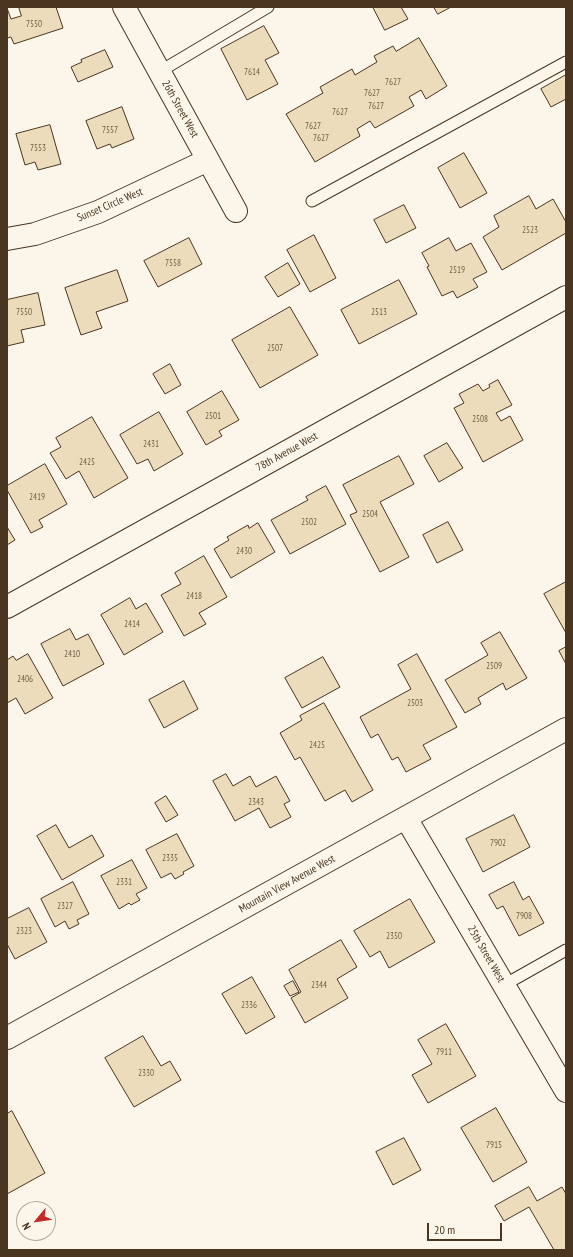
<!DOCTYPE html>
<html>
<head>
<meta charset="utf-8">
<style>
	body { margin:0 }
	#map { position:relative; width:573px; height:1257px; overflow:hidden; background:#fbf6e9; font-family:"PT Sans Narrow",sans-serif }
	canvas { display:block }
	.frame { position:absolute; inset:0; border:8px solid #4a3520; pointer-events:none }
	.north { position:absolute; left:16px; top:1201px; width:40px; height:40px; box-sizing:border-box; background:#fbf6e9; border:1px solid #b4a999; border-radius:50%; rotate:241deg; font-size:11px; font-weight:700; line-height:16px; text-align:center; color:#4a3520 }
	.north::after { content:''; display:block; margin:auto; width:14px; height:18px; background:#c62828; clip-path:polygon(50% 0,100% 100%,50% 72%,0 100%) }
	.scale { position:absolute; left:427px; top:1223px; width:75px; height:18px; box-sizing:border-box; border:2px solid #4a3520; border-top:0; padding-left:5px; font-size:12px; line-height:14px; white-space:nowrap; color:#4a3520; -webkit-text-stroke:3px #fbf6e9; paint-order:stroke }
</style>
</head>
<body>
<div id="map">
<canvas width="573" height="1257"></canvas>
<div class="frame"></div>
<div class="north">N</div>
<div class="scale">20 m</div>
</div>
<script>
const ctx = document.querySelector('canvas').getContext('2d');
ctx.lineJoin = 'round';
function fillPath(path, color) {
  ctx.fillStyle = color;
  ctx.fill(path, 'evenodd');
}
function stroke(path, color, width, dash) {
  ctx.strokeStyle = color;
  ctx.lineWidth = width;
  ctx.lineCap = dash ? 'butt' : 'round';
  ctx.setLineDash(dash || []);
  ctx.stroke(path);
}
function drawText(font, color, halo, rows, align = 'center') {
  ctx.font = font + ' "PT Sans Narrow",sans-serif';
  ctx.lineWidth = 3;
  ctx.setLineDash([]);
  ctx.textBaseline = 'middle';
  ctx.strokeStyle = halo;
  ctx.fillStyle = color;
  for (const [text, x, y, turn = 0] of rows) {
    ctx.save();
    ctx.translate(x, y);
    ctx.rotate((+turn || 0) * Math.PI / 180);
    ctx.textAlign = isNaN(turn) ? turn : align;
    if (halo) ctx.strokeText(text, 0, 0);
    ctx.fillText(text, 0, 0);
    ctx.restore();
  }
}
const building = new Path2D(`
	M 19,7 L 56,7 L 63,28 L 14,44 L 11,37 L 7,38 L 7,8 L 11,19 L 21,16 Z
	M 373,7 L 401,7 L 408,19 L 385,30 Z
	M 434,7 L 451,7 L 438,14 Z
	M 264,26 L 279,53 L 265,60 L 278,84 L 247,100 L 221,49 Z
	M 419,38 L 447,86 L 426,99 L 421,90 L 409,97 L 414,106 L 375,128 L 370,121 L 357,129 L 360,136 L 315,162 L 286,114 L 323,93 L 320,87 L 352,69 L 355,75 L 377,62 L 374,56 L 393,46 L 396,51 Z
	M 105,50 L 113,67 L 78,82 L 71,67 L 82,62 L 81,60 Z
	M 566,75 L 566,99 L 551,107 L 541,89 Z
	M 122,107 L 134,139 L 112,148 L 110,144 L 97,149 L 86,121 Z
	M 50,125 L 61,164 L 38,170 L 35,162 L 25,165 L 16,134 Z
	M 464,153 L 487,193 L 460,208 L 438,168 Z
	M 529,196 L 536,209 L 553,199 L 566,222 L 566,233 L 502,270 L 483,237 L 499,227 L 494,216 Z
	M 404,205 L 416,228 L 386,243 L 374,220 Z
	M 314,235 L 336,278 L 310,292 L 287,250 Z
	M 189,238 L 202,264 L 158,287 L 144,261 Z
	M 449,238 L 456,251 L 471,243 L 487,272 L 473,279 L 478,287 L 457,298 L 453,291 L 442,296 L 427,267 L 429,266 L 422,253 Z
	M 288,263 L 300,284 L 278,297 L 265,277 Z
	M 117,270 L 128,301 L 96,312 L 102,328 L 81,335 L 65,288 Z
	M 399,280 L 417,314 L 359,344 L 341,310 Z
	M 38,293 L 45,325 L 21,330 L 24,342 L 7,346 L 7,300 Z
	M 290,307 L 318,355 L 260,388 L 232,340 Z
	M 170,364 L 181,385 L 165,394 L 153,374 Z
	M 498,380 L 512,405 L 496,413 L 501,421 L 510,416 L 523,440 L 483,462 L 454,408 L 464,403 L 459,394 L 478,384 L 483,391 L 490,387 L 489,385 Z
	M 222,391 L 239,420 L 219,431 L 222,436 L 206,445 L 187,412 Z
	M 159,412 L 183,454 L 154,471 L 148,459 L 137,464 L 120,435 Z
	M 92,417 L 128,478 L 94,498 L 79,471 L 66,479 L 50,453 L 61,447 L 56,438 Z
	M 447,443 L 463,468 L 439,482 L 424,456 Z
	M 399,456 L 414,484 L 380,502 L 409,557 L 380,572 L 350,515 L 357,512 L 343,485 Z
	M 45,464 L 67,504 L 39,520 L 43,527 L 31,533 L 7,490 L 7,486 Z
	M 326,486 L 346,524 L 290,554 L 271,520 L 308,500 L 306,497 Z
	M 448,522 L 463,550 L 437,563 L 423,535 Z
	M 258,523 L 275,552 L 231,578 L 214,549 L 229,540 L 227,537 L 248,525 L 249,528 Z
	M 7,527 L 15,540 L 7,545 Z
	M 204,556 L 227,597 L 199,613 L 206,624 L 184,636 L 161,595 L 181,584 L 175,573 Z
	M 566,582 L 566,633 L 544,594 Z
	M 130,598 L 136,609 L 146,603 L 163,632 L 124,655 L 101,615 Z
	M 70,629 L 76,640 L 88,634 L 104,664 L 63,686 L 41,644 Z
	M 500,632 L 527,678 L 506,690 L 503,683 L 478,698 L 481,704 L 465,713 L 445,680 L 488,655 L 481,643 Z
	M 566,647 L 566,664 L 559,651 Z
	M 28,654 L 53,698 L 25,714 L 16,698 L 7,703 L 7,660 L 13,656 L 16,660 Z
	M 417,654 L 457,727 L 423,745 L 431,759 L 406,772 L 398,757 L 392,760 L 378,734 L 371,738 L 360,717 L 411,689 L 398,665 Z
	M 323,657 L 340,687 L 302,708 L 285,678 Z
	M 184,681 L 198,709 L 164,728 L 149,700 Z
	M 324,703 L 373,790 L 352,802 L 345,790 L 325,801 L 300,757 L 295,760 L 280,733 L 302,720 L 300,716 Z
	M 226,774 L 233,786 L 250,776 L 256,787 L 276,776 L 290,801 L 284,804 L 291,817 L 270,828 L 259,808 L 235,821 L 213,781 Z
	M 166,796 L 178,815 L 166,822 L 155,803 Z
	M 514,815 L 530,847 L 483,872 L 466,839 Z
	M 56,825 L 69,848 L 92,835 L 104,856 L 62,880 L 37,836 Z
	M 177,834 L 194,866 L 183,872 L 184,874 L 175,879 L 171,873 L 161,878 L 146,850 Z
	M 132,860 L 147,888 L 136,894 L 140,900 L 131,905 L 129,903 L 119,909 L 101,876 Z
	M 73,882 L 89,914 L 77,920 L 79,924 L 69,929 L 65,921 L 55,927 L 41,899 Z
	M 514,882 L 523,900 L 529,896 L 544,923 L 519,936 L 503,906 L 497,909 L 489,895 Z
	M 410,899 L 435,942 L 389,968 L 380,951 L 370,957 L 354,931 Z
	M 29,908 L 47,942 L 15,959 L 7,944 L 7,919 Z
	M 341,940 L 357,967 L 337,979 L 348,998 L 305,1023 L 291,998 L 301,992 L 289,970 Z
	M 252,977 L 275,1017 L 246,1034 L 222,994 Z
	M 293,981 L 299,992 L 290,996 L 284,986 Z
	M 446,1024 L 476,1076 L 428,1103 L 412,1075 L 432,1064 L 418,1040 Z
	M 143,1036 L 161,1066 L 170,1061 L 181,1080 L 134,1107 L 105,1058 Z
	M 496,1108 L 527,1162 L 493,1182 L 461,1128 Z
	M 12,1111 L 45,1173 L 7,1194 L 7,1114 Z
	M 404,1138 L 421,1170 L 393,1185 L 376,1152 Z
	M 529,1187 L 537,1201 L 562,1187 L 566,1194 L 566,1250 L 554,1250 L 529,1207 L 504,1221 L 495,1206 Z`);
const lane = new Path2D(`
	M 159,72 L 268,7
	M 312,201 L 566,62
	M 504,985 L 566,950`);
const street = new Path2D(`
	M 124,7 L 236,211
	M 7,239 L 35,234 L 98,212 L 208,160
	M 7,607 L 566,297
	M 406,818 L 566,1091`);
const secondary = new Path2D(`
	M 7,1038 L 566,729`);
const numberNames = [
	["7550",34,24],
	["7614",252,72],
	["7627",393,82],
	["7627",372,93],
	["7627",376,106],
	["7627",340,112],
	["7627",313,126],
	["7557",110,130],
	["7627",321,138],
	["7553",38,148],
	["2523",530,230],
	["7558",173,263],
	["2519",457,270],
	["7550",24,312],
	["2513",379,312],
	["2507",275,348],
	["2501",213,416],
	["2508",480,419],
	["2431",151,444],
	["2425",87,462],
	["2419",37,497],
	["2504",370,514],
	["2502",309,522],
	["2430",244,551],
	["2418",194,596],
	["2414",132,624],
	["2410",72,654],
	["2509",494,666],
	["2406",25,679],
	["2503",415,703],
	["2425",317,745],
	["2343",256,802],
	["7902",498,843],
	["2335",170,858],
	["2331",124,882],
	["2327",65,906],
	["7908",524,916],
	["2323",24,931],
	["2350",394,936],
	["2344",319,985],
	["2336",249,1005],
	["7911",444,1052],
	["2330",146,1073],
	["7915",494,1145]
];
const streetNames = [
	["26th Street West",180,109,61],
	["Sunset Circle West",110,205,-23],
	["78th Avenue West",287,452,-29],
	["Mountain View Avenue West",287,884,-29],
	["25th Street West",486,954,60]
];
fillPath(building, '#ecdcbc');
stroke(building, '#4a3520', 1);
stroke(lane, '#4a3520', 13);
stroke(street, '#4a3520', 24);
stroke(secondary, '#4a3520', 24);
stroke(lane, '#fbf6e9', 11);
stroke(street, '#fbf6e9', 22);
stroke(secondary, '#fbf6e9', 22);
drawText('9px', '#725f47', null, numberNames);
drawText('11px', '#4a3520', '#fbf6e9', streetNames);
</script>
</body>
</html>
